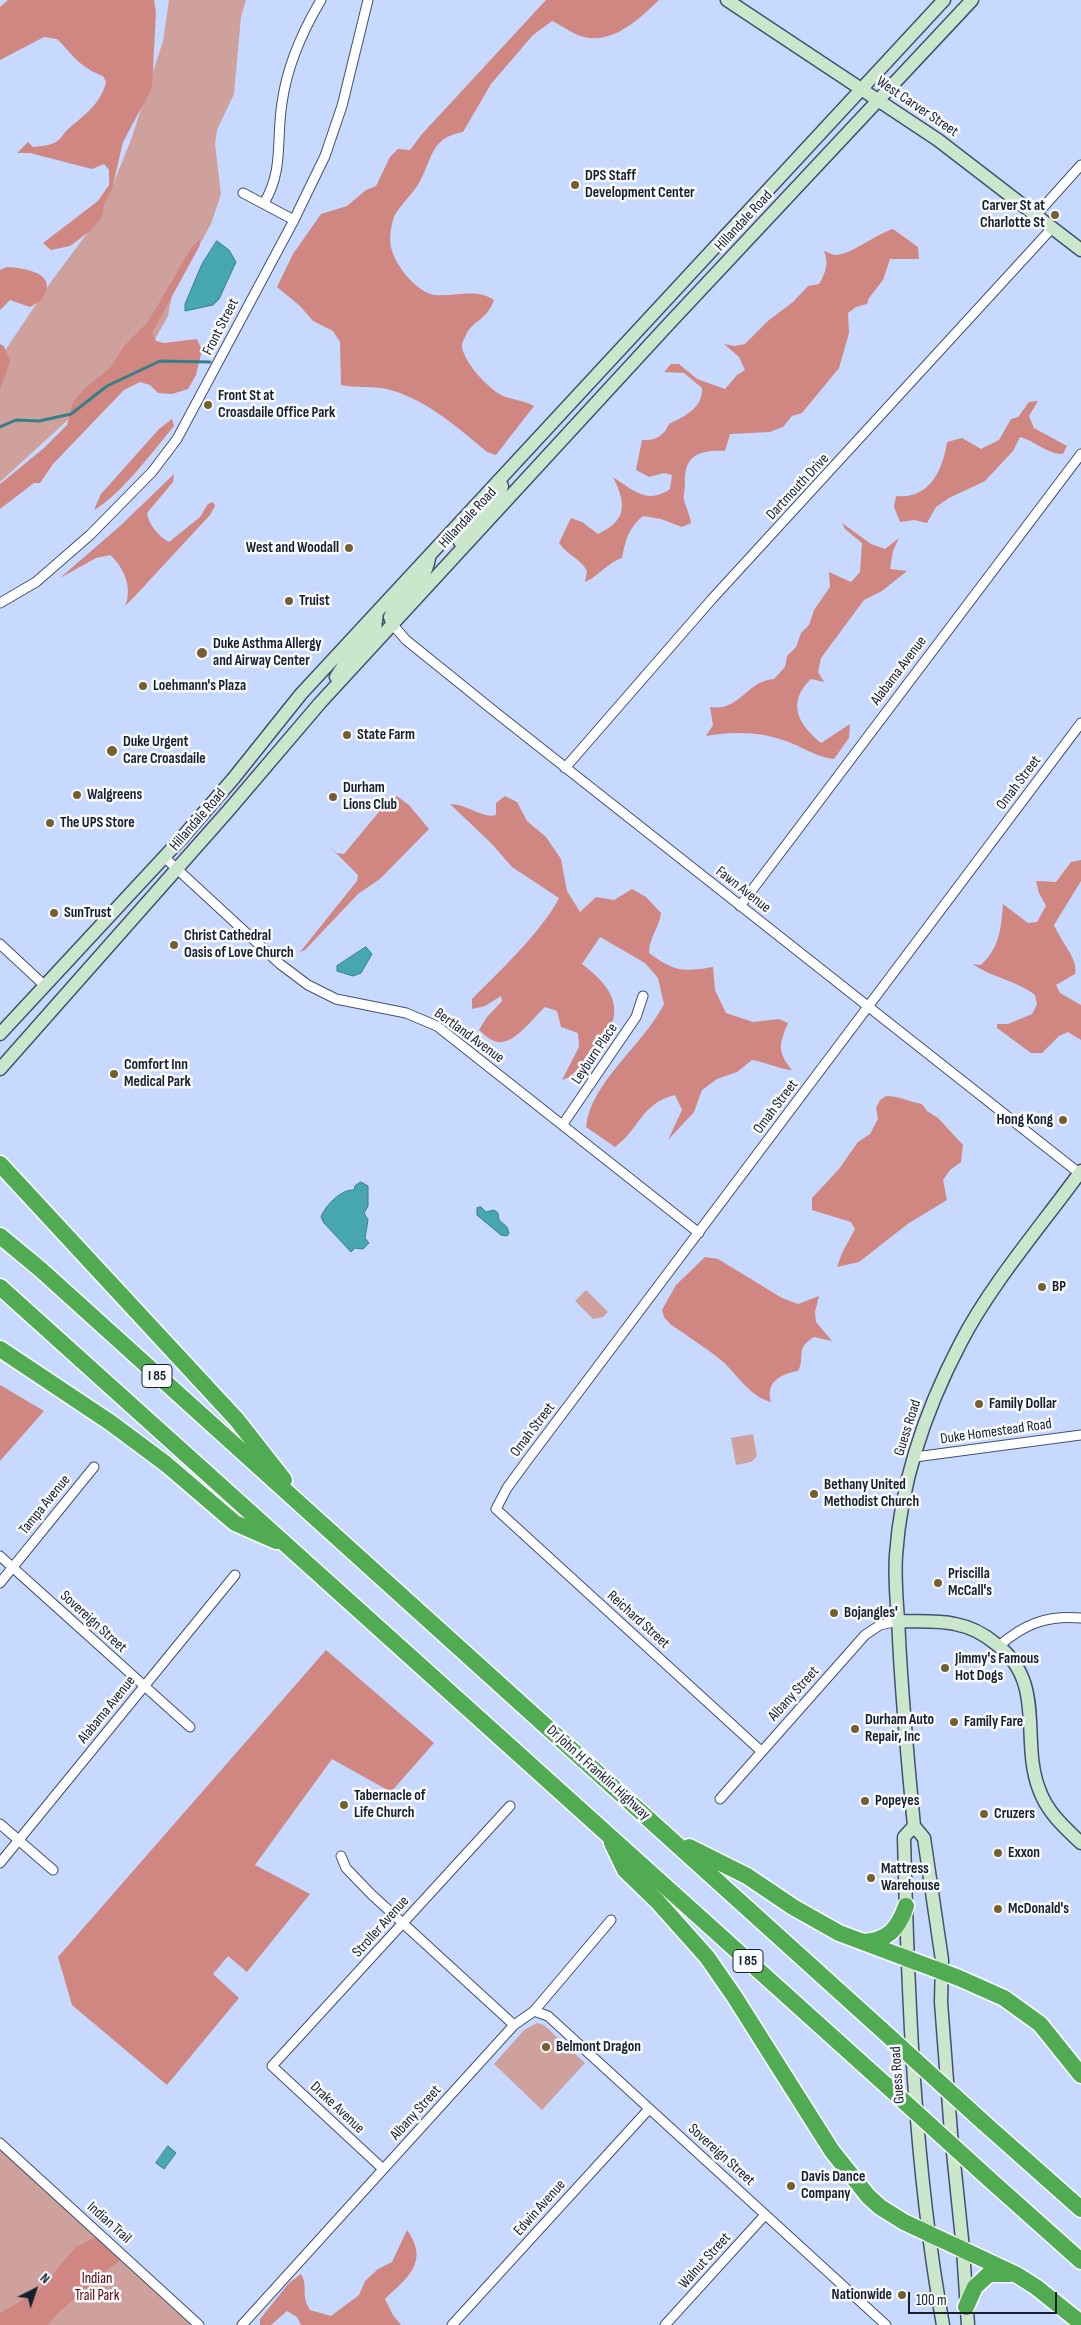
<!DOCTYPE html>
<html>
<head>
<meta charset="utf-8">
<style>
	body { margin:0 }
	#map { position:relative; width:1081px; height:2325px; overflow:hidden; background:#c7d9ff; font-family:"Sofia Sans Condensed",sans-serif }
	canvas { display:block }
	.north { position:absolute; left:10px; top:2265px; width:50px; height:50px; -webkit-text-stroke:4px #f8fafe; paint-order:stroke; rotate:41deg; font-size:14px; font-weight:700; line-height:20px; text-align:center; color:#181f2c }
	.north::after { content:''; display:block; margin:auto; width:18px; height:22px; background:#181f2c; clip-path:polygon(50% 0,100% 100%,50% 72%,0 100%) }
	.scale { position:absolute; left:908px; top:2292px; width:149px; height:22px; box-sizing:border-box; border:2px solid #181f2c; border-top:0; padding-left:6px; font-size:15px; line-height:18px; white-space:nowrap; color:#181f2c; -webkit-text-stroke:4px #f8fafe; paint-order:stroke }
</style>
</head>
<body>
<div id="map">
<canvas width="1081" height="2325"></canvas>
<div class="north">N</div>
<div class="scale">100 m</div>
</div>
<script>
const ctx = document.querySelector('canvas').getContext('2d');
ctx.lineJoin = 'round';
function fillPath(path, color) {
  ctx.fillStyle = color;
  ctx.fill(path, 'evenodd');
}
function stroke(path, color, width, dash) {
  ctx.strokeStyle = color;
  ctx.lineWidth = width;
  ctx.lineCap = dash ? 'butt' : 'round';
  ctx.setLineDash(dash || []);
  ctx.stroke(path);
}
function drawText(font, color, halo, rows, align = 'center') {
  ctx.font = font + ' "Sofia Sans Condensed",sans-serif';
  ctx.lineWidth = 5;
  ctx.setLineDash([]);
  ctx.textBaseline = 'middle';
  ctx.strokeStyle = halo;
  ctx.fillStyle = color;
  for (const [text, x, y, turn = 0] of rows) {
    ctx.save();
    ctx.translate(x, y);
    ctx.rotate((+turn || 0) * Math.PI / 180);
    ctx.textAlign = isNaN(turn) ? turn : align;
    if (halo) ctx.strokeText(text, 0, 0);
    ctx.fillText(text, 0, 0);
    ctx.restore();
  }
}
const green = new Path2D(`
	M 169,0 L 246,0 L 241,17 L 234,94 L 217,130 L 215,144 L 221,194 L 211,224 L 172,295 L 168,316 L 154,341 L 0,482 L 0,358 L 53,279 L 91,228 L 111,189 L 131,140 L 163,41 Z
	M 586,1290 L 608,1312 L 603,1317 L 593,1319 L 575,1301 Z
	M 753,1434 L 757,1456 L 751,1462 L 736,1465 L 731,1438 Z
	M 537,2023 L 544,2025 L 585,2063 L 542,2110 L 494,2064 L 524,2030 Z
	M 0,2150 L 193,2325 L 0,2325 Z`);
const forest = new Path2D(`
	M 8,0 L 154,0 L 156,12 L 152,88 L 123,142 L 112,189 L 104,204 L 102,217 L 90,231 L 70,246 L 51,250 L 43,243 L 98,201 L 109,185 L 109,170 L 104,164 L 92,169 L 30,153 L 17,153 L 28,142 L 33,147 C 41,146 49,146 56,142 C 61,139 63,134 67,130 C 83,116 101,104 106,82 L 103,76 C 79,67 74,56 57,39 L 44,37 L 0,60 L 0,7 Z
	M 546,0 L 659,0 C 639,19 614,44 584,37 C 572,34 563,26 552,21 L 533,35 L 491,84 L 463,132 C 430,138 433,158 419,183 C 412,195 400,205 394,217 C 391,226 389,237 391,247 C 394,264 417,293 435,295 C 455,297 476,288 494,300 C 487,320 474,320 467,333 C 466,335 463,341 462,344 C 461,360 488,388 501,395 C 511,400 524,400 534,406 L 496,455 L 487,452 C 457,427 426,399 387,389 C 372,386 356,388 341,385 L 340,342 L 333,331 L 313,321 L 300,306 L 277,287 L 293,254 L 321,214 L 347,206 L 366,190 L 376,186 L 390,157 L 398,149 L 410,150 L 422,134 Z
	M 893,229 L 918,247 L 919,259 L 890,259 L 883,280 L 869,298 L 867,304 L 856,307 L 848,313 L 849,333 L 839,368 L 802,413 L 792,416 L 783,427 L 770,432 L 730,434 L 725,451 C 699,449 683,456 685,485 C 685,490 683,495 684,500 C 686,508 690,515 691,523 L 682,527 L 661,519 L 643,516 C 629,527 625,541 622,558 C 607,563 599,576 585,582 L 587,571 C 580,558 567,555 559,543 L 571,518 L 582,522 L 598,534 C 628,520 626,503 613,477 C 633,490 647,505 670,489 L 672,475 L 664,473 L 649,477 L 636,470 L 642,440 C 655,441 664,436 669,424 C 685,416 703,408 702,388 L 684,373 L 664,372 L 671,364 L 679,364 L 697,379 L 725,389 L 737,375 L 745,370 L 739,357 L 724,344 L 735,346 L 745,344 L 769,320 L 793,302 L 808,286 L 819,284 C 826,272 829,263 824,251 C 828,252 832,255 835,255 C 849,256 876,234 893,229 Z
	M 200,239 L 200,245 L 152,333 L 156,341 L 164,343 L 197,339 L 202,350 L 196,375 L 188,389 L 172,394 L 158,393 L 150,385 L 140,382 L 124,390 L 53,464 L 40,483 L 34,483 L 0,509 L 0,484 L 44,448 L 67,425 L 73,402 L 84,389 L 111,367 L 124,346 L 148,322 L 191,248 Z
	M 7,267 C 20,268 53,271 46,291 C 43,300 38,303 30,307 L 10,300 L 0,310 L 0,270 Z
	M 0,344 L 4,346 L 10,361 L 0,390 Z
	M 1038,401 L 1029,416 L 1034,428 L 1067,446 L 1063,454 C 1047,454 1035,441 1020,437 L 1013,451 L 985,481 L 949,498 L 936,507 L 927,523 L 914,520 L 900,522 L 894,507 L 896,496 C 929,500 943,470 947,442 L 962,438 L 981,449 L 999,440 L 1011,419 L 1018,417 L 1029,402 Z
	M 172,419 L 174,426 C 154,450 120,496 94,510 L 101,494 L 159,429 Z
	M 174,474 L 173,482 L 147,513 C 149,525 158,536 169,542 L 200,517 L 208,504 L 213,502 L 215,506 L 210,515 L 135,596 L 125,606 C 133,589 124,567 110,555 L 96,558 L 60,578 L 120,526 Z
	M 842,523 L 871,544 L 885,549 L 899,538 L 893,551 L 890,569 L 907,571 L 882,591 L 864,600 L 821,658 L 818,672 L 824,682 L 811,679 C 786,703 798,724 821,743 L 850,724 L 849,738 L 834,759 C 817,757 806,749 791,743 C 764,732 735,731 706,736 L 713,725 L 710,707 C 740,712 746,681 774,679 L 785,667 L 787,656 L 796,647 L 801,633 L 809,625 L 814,610 L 830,587 L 829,572 L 851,582 L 860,572 L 862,543 L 845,529 Z
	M 397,796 L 409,805 L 429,829 L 380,879 L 358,894 L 305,950 L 300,952 L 357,881 L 358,875 L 330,847 L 337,853 L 344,854 L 383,807 Z
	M 505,796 L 517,802 L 527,821 L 546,837 L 561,859 L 567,891 L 580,912 L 596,897 L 614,900 L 632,889 L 646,897 L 661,913 C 659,929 649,937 649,953 C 675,972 682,972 713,967 L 715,990 L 726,1013 L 753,1022 L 779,1019 L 788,1023 C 779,1044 777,1052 792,1070 C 787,1071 761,1061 752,1060 L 737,1072 L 717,1079 L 702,1090 L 694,1112 L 668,1140 L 682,1110 L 675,1095 C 640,1104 640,1129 615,1147 L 586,1127 C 590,1083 644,1044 664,1004 L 658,978 L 645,963 L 600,937 L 582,964 C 640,1007 610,1036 570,1077 L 562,1080 L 579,1047 L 578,1033 L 561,1027 L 557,1011 L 545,1007 C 533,1017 511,1051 492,1040 C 487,1038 483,1033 479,1030 L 487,1017 L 502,1001 L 501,996 L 485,1006 L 472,1009 L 472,999 C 497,974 544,929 559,898 L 512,867 L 491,843 L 450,804 C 467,804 483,819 496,815 L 496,803 Z
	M 1081,860 L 1081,881 L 1054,925 C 1060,940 1079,960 1075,974 L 1056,985 L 1060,993 L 1081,1005 L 1081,1040 L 1068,1032 L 1059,1036 L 1042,1053 L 1031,1053 L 997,1028 L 997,1024 L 1008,1024 L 1032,1014 L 1037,1004 L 1035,995 C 1016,980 992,978 973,964 L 981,965 C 1000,947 1001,928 1003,904 L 1028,923 L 1037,922 L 1046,906 L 1039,893 L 1036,881 L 1056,882 L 1071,862 Z
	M 886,1096 C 900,1096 909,1102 922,1104 L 927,1111 L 938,1118 L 963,1145 L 961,1162 L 950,1170 L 943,1180 L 947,1200 L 909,1223 L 859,1262 L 837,1267 L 842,1253 L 855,1229 L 851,1222 L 812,1210 L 812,1198 L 839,1169 L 858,1142 L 870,1134 L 878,1119 L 876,1108 L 880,1100 Z
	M 705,1257 L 718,1259 L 782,1298 L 798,1304 L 819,1296 L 815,1312 L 816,1322 L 832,1341 L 814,1337 C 794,1349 806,1357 798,1371 C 781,1374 765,1382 771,1402 C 750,1397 736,1373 721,1360 C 705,1347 687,1336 670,1324 L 664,1317 L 662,1310 L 676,1285 Z
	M 0,1385 L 44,1411 L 0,1461 Z
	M 326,1650 L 434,1743 L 391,1792 L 332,1759 L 255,1865 L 310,1894 L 247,1972 L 228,1956 L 213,1974 L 239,1998 L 167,2085 L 72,2005 L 58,1957 Z
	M 407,2230 C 430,2262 407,2278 385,2299 L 393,2315 L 401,2325 L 301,2325 L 297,2317 L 287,2311 L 271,2325 L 260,2325 L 260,2319 L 289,2283 L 301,2274 C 309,2288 300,2294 310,2310 L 331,2316 L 359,2295 L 365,2281 L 378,2269 L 392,2262 Z
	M 96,2237 L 123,2259 C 106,2269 94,2282 79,2295 C 68,2305 57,2312 48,2325 L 0,2325 L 0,2313 L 38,2291 L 76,2247 Z`);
const water = new Path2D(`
	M 217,241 L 229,250 L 236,262 L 219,299 L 213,305 L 185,311 L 185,304 L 202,264 Z
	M 366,947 L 372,954 L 361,973 L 353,976 L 337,971 L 337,966 Z
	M 361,1182 L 368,1186 L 368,1206 L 364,1213 L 368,1220 L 365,1238 L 369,1243 L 363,1249 L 355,1248 L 351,1252 L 324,1223 L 321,1217 C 325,1206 341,1189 354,1190 L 355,1186 Z
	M 481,1207 L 486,1212 L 494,1210 L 498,1213 L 499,1220 L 507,1227 L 509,1233 L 507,1236 L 501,1235 L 477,1215 L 477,1208 Z
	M 168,2146 L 176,2153 L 164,2169 L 156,2163 Z`);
const stream = new Path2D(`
	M 0,427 L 16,420 L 39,421 L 71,414 L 107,386 L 160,361 L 210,362`);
const street = new Path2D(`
	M 243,193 L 294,220
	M 264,203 C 284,170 276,140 282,103 C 287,66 302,32 321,0
	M 1037,214 L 1081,165
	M 0,603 L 36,582 L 90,535 L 152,472 L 177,439 L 293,222 L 325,156 L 342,106 L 368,0
	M 393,625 L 406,640 L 499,715 L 1079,1173
	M 565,768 L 712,599 L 1053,227
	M 164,857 L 280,964 L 308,985 L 336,999 L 406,1013 L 437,1026 L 699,1233
	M 740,906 L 1081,454
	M 0,944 L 44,985
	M 563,1124 L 636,1017 L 643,996
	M 915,1457 L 1081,1435
	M 0,1556 L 190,1727
	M 0,1583 L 94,1467
	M 999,1646 C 1024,1624 1047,1615 1081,1618
	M 761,1751 L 496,1509 L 507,1488 L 526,1462 L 1081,723
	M 720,1799 L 865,1635 L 880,1625 L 898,1621
	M 0,1824 L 53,1870
	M 341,1856 L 346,1868 L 371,1894 L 514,2025
	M 0,1863 L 235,1575
	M 534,2011 L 548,2016 L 886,2325
	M 0,2143 L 199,2325
	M 383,2169 L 272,2066 L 510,1806
	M 242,2325 L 514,2025 L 534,2011 L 611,1920
	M 452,2325 L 649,2109
	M 665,2325 L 765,2215`);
const secondary = new Path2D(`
	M 727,0 L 938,140 L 1081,250
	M 460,542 C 469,525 499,503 502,486 L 498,481
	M 393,625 L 390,617 L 392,613 C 406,595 426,581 429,558
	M 336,677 L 349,657 L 375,629 L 377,612
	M 0,1034 L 180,840 L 233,779 L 301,694 L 944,0
	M 0,1069 L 228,811 L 320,703 L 665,328 L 972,0
	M 898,1621 C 917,1622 937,1620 955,1624 C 971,1627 984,1634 996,1644 C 1047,1682 1020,1740 1039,1789 C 1047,1812 1064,1827 1081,1843
	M 914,1826 L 904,1837 C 908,1998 914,2166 943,2325
	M 968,2325 L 963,2249 L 951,2133 L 941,2002 L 942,1960 L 924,1838 L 914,1826 C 908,1763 902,1701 899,1638 C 898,1611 894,1583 896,1555 C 901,1482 926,1409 960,1344 C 990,1285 1042,1225 1081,1171`);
const highway = new Path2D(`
	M 0,1164 L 237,1420 L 284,1480
	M 0,1236 L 40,1269 L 882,2030
	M 0,1287 L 887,2086
	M 0,1349 L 111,1423 L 166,1464 L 235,1523 L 276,1541
	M 612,1843 L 625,1870 L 657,1901 L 707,1957 L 734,1996 L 832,2151 L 868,2196 L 880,2207 L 904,2222 L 1017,2275 L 1036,2287 L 1081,2323
	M 689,1847 L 747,1876 L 793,1907 L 839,1933 L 959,1978 L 1004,1998 L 1040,2024 L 1081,2075
	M 862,1942 C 888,1941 898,1929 906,1906
	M 983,2122 L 1081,2209
	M 988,2178 L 1081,2261
	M 966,2307 L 975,2287 L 989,2274 L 1010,2274`);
const highwayBridge = new Path2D(`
	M 882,2030 L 983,2122
	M 887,2086 L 988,2178`);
const markers = [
	[575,185,5,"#755f2f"],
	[1055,215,5,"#755f2f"],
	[208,405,5,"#755f2f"],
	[349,548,5,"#755f2f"],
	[289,601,5,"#755f2f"],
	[202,653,6,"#755f2f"],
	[143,686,5,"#755f2f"],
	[347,735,5,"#755f2f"],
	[112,751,6,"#755f2f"],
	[77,795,5,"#755f2f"],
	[333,797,5,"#755f2f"],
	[50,823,5,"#755f2f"],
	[54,913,5,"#755f2f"],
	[174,945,5,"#755f2f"],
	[114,1074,5,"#755f2f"],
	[1063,1120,5,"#755f2f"],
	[1042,1287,5,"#755f2f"],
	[979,1404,5,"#755f2f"],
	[814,1494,5,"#755f2f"],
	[938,1583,5,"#755f2f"],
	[834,1613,5,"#755f2f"],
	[945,1668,5,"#755f2f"],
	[954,1722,5,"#755f2f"],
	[855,1729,5,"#755f2f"],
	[865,1801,5,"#755f2f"],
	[344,1805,5,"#755f2f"],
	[984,1814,5,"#755f2f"],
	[998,1853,5,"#755f2f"],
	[871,1878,5,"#755f2f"],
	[998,1909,5,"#755f2f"],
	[546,2047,5,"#755f2f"],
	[791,2186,5,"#755f2f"],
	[902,2295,5,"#755f2f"]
];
const shields = [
	[157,1376,30],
	[748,1961,30]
];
const shieldNames = [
	["I 85",157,1376],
	["I 85",748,1961]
];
const streetNames = [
	["West Carver Street",917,107,34],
	["Hillandale Road",744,221,-47],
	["Front Street",221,327,-63],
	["Dartmouth Drive",798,487,-47],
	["Hillandale Road",468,518,-47],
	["Alabama Avenue",899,671,-53],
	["Omah Street",1019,783,-53],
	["Hillandale Road",198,820,-49],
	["Fawn Avenue",743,890,38],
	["Bertland Avenue",469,1036,36],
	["Leyburn Place",595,1054,-56],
	["Omah Street",776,1107,-53],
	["Guess Road",908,1428,-72],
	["Omah Street",533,1430,-53],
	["Duke Homestead Road",996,1432,-8],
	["Tampa Avenue",45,1505,-51],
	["Reichard Street",638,1620,42],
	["Sovereign Street",93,1622,42],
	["Albany Street",794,1694,-48],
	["Alabama Avenue",107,1710,-51],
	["Dr John H Franklin Highway",598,1773,42],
	["Stroller Avenue",381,1927,-48],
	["Guess Road",898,2075,-94],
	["Drake Avenue",337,2108,43],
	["Albany Street",416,2113,-48],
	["Sovereign Street",721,2155,42],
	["Edwin Avenue",540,2208,-48],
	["Indian Trail",109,2223,42],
	["Walnut Street",705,2261,-48]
];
const poiNames = [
	["DPS Staff",585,176],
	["Development Center",585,193],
	["Carver St at",1045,206,"right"],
	["Charlotte St",1045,223,"right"],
	["Front St at",218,396],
	["Croasdaile Office Park",218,413],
	["West and Woodall",339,548,"right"],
	["Truist",299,601],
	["Duke Asthma Allergy",213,644],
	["and Airway Center",213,661],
	["Loehmann's Plaza",153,686],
	["State Farm",357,735],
	["Duke Urgent",123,742],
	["Care Croasdaile",123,759],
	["Durham",343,788],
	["Lions Club",343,805],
	["Walgreens",87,795],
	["The UPS Store",60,823],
	["SunTrust",64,913],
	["Christ Cathedral",184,936],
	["Oasis of Love Church",184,953],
	["Comfort Inn",124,1065],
	["Medical Park",124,1082],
	["Hong Kong",1053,1120,"right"],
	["BP",1052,1287],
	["Family Dollar",989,1404],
	["Bethany United",824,1485],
	["Methodist Church",824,1502],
	["Priscilla",948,1574],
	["McCall's",948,1591],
	["Bojangles'",844,1613],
	["Jimmy's Famous",955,1659],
	["Hot Dogs",955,1676],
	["Durham Auto",865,1720],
	["Repair, Inc",865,1737],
	["Family Fare",964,1722],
	["Tabernacle of",354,1796],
	["Life Church",354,1813],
	["Popeyes",875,1801],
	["Cruzers",994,1814],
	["Exxon",1008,1853],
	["Mattress",881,1869],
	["Warehouse",881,1886],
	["McDonald's",1008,1909],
	["Belmont Dragon",556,2047],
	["Davis Dance",801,2177],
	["Company",801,2194],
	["Nationwide",892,2295,"right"]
];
const parkNames = [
	["Indian",97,2279],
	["Trail Park",97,2296]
];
fillPath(green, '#cfa19d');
fillPath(forest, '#d08782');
fillPath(water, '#46a7b1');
stroke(water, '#387e89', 1);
stroke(stream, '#387e89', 3);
stroke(street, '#425170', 11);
stroke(secondary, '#425170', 15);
stroke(highway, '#fff', 19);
stroke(street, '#fff', 9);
stroke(secondary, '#cae6cb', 12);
stroke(highway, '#50ab53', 16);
stroke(highwayBridge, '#fff', 19, []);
stroke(highwayBridge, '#50ab53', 16);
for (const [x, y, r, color] of markers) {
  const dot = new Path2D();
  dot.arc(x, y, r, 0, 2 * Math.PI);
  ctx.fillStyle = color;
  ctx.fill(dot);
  stroke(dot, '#f8fafe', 2);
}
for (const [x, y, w] of shields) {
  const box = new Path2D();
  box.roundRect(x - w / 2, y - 11.5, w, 23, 4);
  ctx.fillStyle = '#f8fafe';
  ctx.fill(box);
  stroke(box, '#181f2c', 1);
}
drawText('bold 14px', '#181f2c', null, shieldNames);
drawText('15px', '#181f2c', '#f8fafe', streetNames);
drawText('bold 15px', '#181f2c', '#f8fafe', poiNames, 'left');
drawText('15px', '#590008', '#f8fafe', parkNames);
</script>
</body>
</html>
